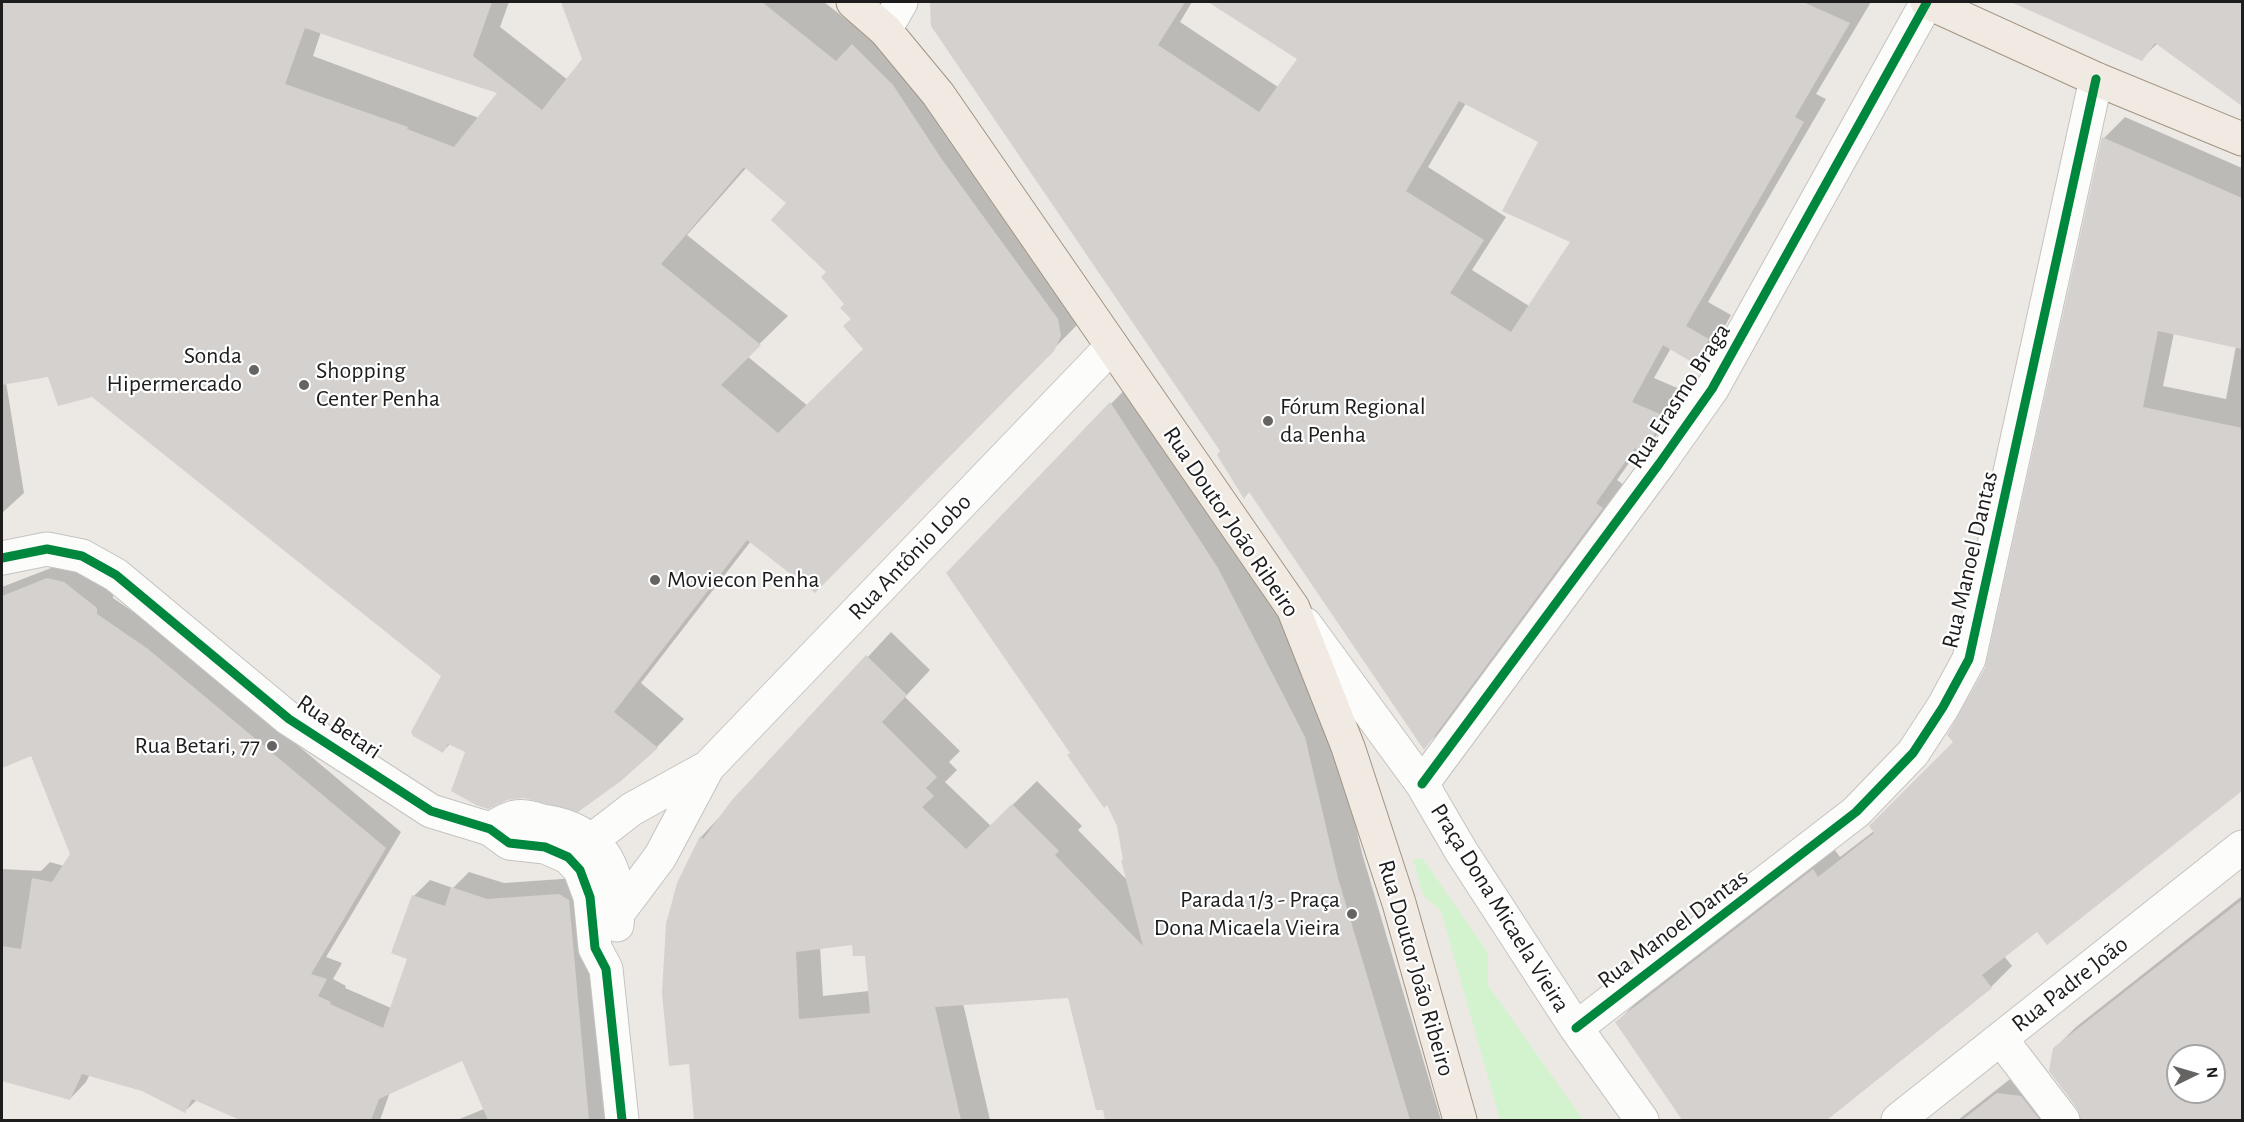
<!DOCTYPE html>
<html>
<head>
<meta charset="utf-8">
<style>
	body { margin:0 }
	#map { position:relative; width:2244px; height:1122px; overflow:hidden; background:#ece9e5; font-family:"Alegreya Sans",sans-serif }
	canvas { display:block }
	.frame { position:absolute; inset:0; border:3px solid #1d1d1d; pointer-events:none }
	.north { position:absolute; left:2166px; top:1044px; width:60px; height:60px; box-sizing:border-box; background:#fff; border:2px solid #a5a5a5; border-radius:50%; rotate:85deg; font-size:16px; font-weight:700; line-height:24px; text-align:center; color:#1d1d1d }
	.north::after { content:''; display:block; margin:auto; width:21px; height:27px; background:#656463; clip-path:polygon(50% 0,100% 100%,50% 72%,0 100%) }
</style>
</head>
<body>
<div id="map">
<canvas width="2244" height="1122"></canvas>
<div class="frame"></div>
<div class="north">N</div>
</div>
<script>
const ctx = document.querySelector('canvas').getContext('2d');
ctx.lineJoin = 'round';
function fillPath(path, color) {
  ctx.fillStyle = color;
  ctx.fill(path, 'evenodd');
}
function stroke(path, color, width, dash) {
  ctx.strokeStyle = color;
  ctx.lineWidth = width;
  ctx.lineCap = dash ? 'butt' : 'round';
  ctx.setLineDash(dash || []);
  ctx.stroke(path);
}
function drawText(font, color, halo, rows, align = 'center') {
  ctx.font = font + ' "Alegreya Sans",sans-serif';
  ctx.lineWidth = 4.5;
  ctx.setLineDash([]);
  ctx.textBaseline = 'middle';
  ctx.strokeStyle = halo;
  ctx.fillStyle = color;
  for (const [text, x, y, turn = 0] of rows) {
    ctx.save();
    ctx.translate(x, y);
    ctx.rotate((+turn || 0) * Math.PI / 180);
    ctx.textAlign = isNaN(turn) ? turn : align;
    if (halo) ctx.strokeText(text, 0, 0);
    ctx.fillText(text, 0, 0);
    ctx.restore();
  }
}
const park = new Path2D(`
	M 1413,859 L 1423,859 L 1488,953 L 1488,985 L 1583,1120 L 1500,1120 L 1441,911 L 1423,895 Z`);
const shadow = new Path2D(`
	M 2,2 L 509,2 L 500,27 L 568,80 L 584,60 L 562,2 L 824,2 L 865,34 L 881,17 L 1081,321 L 815,591 L 751,541 L 641,683 L 684,719 L 657,747 L 467,752 L 450,744 L 443,751 L 443,675 L 92,395 L 49,376 L 6,382 L 24,493 L 2,513 ZM 321,32 L 499,92 L 479,118 L 313,56 ZM 747,167 L 789,203 L 846,304 L 865,349 L 808,406 L 747,356 L 788,316 L 687,235 Z
	M 935,2 L 1192,2 L 1180,22 L 1278,87 L 1299,59 L 1211,2 L 1871,2 L 1816,94 L 1826,99 L 1708,302 L 1731,315 L 1718,339 L 1695,362 L 1671,348 L 1654,378 L 1689,393 L 1664,428 L 1641,451 L 1639,449 L 1617,480 L 1624,485 L 1447,725 L 1424,747 L 1250,491 L 1244,497 L 1222,451 L 932,7 ZM 1466,103 L 1540,142 L 1572,241 L 1529,306 L 1472,270 L 1506,217 L 1428,167 Z
	M 2035,2 L 2242,2 L 2242,102 L 2158,43 L 2141,59 L 2030,8 Z
	M 2125,117 L 2242,168 L 2242,789 L 2047,943 L 2037,930 L 2004,956 L 2012,966 L 1991,987 L 1820,1120 L 1684,1120 L 1617,1022 L 1638,1001 L 1834,849 L 1840,857 L 1874,831 L 1955,742 L 1989,664 L 2104,138 ZM 2174,333 L 2236,346 L 2226,399 L 2163,386 Z
	M 1135,379 L 1242,543 L 1329,712 L 1362,853 L 1441,1120 L 1107,1120 L 1070,996 L 963,1003 L 990,1120 L 696,1120 L 691,1063 L 701,837 L 891,632 L 930,670 L 905,697 L 960,751 L 949,762 L 957,770 L 945,782 L 991,826 L 1037,781 L 1082,826 L 1078,830 L 1128,881 L 1118,825 L 1107,803 L 948,573 ZM 853,943 L 866,954 L 869,991 L 823,996 L 820,947 Z
	M 64,563 L 113,592 L 113,598 L 164,633 L 401,832 L 326,957 L 342,963 L 333,979 L 346,986 L 345,988 L 391,1008 L 409,958 L 414,896 L 430,880 L 453,888 L 469,872 L 504,883 L 576,878 L 585,884 L 606,1120 L 457,1120 L 484,1109 L 463,1059 L 390,1092 L 380,1120 L 244,1120 L 197,1100 L 185,1111 L 142,1090 L 90,1074 L 86,1082 L 70,1099 L 2,1080 L 7,1059 L 2,1058 L 2,869 L 41,871 L 50,862 L 64,866 L 71,854 L 32,754 L 4,765 L 2,758 L 2,587 Z
	M 2242,896 L 2242,1120 L 1958,1120 L 2019,1072 L 2077,1116 L 2083,1117 L 2051,1070 L 2054,1049 L 2076,1027 ZM 2178,1056 L 2214,1056 L 2214,1092 L 2178,1092 Z`);
const building = new Path2D(`
	M 2,2 L 492,2 L 473,56 L 542,110 L 582,59 L 561,2 L 762,2 L 836,61 L 852,44 L 893,85 L 943,161 L 1058,319 L 1061,336 L 1054,351 L 815,593 L 747,540 L 614,712 L 658,748 L 621,781 L 578,812 L 524,798 L 507,800 L 488,809 L 476,805 L 451,791 L 465,752 L 448,744 L 443,753 L 413,736 L 411,732 L 441,676 L 92,397 L 58,406 L 48,377 L 2,385 ZM 305,28 L 433,72 L 497,93 L 454,147 L 407,129 L 408,127 L 285,84 ZM 744,167 L 786,203 L 771,220 L 826,272 L 821,277 L 844,304 L 840,308 L 851,319 L 843,326 L 863,349 L 778,433 L 721,385 L 761,345 L 661,264 Z
	M 930,2 L 1185,2 L 1158,45 L 1259,112 L 1297,59 L 1208,2 L 1803,2 L 1850,23 L 1795,117 L 1804,122 L 1686,326 L 1709,339 L 1695,364 L 1663,345 L 1632,402 L 1667,417 L 1641,453 L 1635,448 L 1596,503 L 1603,508 L 1424,750 L 1249,492 L 1244,499 L 1217,455 L 1220,451 L 931,26 ZM 1459,101 L 1538,142 L 1502,211 L 1570,242 L 1511,332 L 1450,293 L 1484,240 L 1406,191 Z
	M 2011,2 L 2242,2 L 2242,106 L 2155,43 L 2142,61 Z
	M 2102,137 L 2242,198 L 2242,349 L 2158,331 L 2143,407 L 2242,428 L 2242,791 L 2047,945 L 2037,932 L 1982,975 L 1992,988 L 1827,1120 L 1682,1120 L 1615,1022 L 1813,869 L 1818,877 L 1874,833 L 1869,826 L 1953,742 L 1947,735 L 1985,668 Z
	M 1110,402 L 1218,568 L 1305,737 L 1338,878 L 1410,1120 L 1105,1120 L 1103,1110 L 1096,1110 L 1068,998 L 935,1007 L 961,1120 L 694,1120 L 689,1064 L 669,1066 L 662,993 L 666,924 L 677,883 L 700,836 L 703,839 L 732,800 L 866,655 L 907,695 L 882,722 L 937,777 L 926,788 L 934,796 L 922,807 L 966,849 L 1012,804 L 1059,851 L 1055,855 L 1143,946 L 1121,860 L 1123,860 L 1117,826 L 1107,805 L 1104,808 L 1067,755 L 1070,753 L 946,573 ZM 852,945 L 853,956 L 865,956 L 870,1013 L 799,1019 L 796,952 Z
	M 47,578 L 64,582 L 97,608 L 97,614 L 148,649 L 386,848 L 311,974 L 327,979 L 318,996 L 331,1002 L 330,1004 L 383,1028 L 407,959 L 391,953 L 412,895 L 445,906 L 451,887 L 487,899 L 559,894 L 569,900 L 589,1120 L 488,1120 L 462,1061 L 379,1099 L 371,1120 L 240,1120 L 192,1099 L 185,1113 L 142,1091 L 82,1074 L 70,1100 L 2,1081 L 2,946 L 21,949 L 32,878 L 52,882 L 70,854 L 31,756 L 2,768 L 2,596 Z
	M 2242,900 L 2242,1120 L 2081,1120 L 2078,1109 L 2049,1071 L 2053,1048 ZM 2178,1056 L 2214,1056 L 2214,1092 L 2178,1092 Z
	M 1997,1093 L 2021,1096 L 2040,1120 L 1962,1120 Z`);
const minor = new Path2D(`
	M 885,30 L 901,2
	M 2,558 L 47,549 L 82,556 L 116,575 L 289,719 L 431,811 L 490,829 L 509,843 L 545,847 L 568,857 L 580,870 L 590,897 L 595,948 L 606,969 L 622,1120
	M 1305,624 L 1422,784 L 1461,851 L 1576,1028 L 1642,1120
	M 1422,784 L 1659,464 L 1712,389 L 1927,2
	M 490,829 C 498,825 507,818 516,817 C 523,815 535,819 543,821 C 601,829 623,869 617,925
	M 593,839 L 632,809 L 708,767
	M 618,913 L 660,857 L 708,767 L 1112,346
	M 1576,1028 L 1856,812 L 1913,753 L 1943,707 L 1969,659 L 2096,79
	M 2001,1039 L 2063,1120
	M 1898,1120 L 2242,847`);
const major = new Path2D(`
	M 853,2 L 885,30 L 938,94 L 1293,608 L 1348,747 L 1399,903 L 1460,1120
	M 1927,2 L 2096,79 L 2242,139`);
const cycleway = new Path2D(`
	M 2,558 L 47,549 L 82,556 L 116,575 L 289,719 L 431,811 L 490,829 L 509,843 L 545,847 L 568,857 L 580,870 L 590,897 L 595,948 L 606,969 L 622,1120
	M 1422,784 L 1659,464 L 1712,389 L 1927,2
	M 1576,1028 L 1856,812 L 1913,753 L 1943,707 L 1969,659 L 2096,79`);
const markers = [
	[254,370,6,"#656463"],
	[304,385,6,"#656463"],
	[1268,421,6,"#656463"],
	[655,580,6,"#656463"],
	[272,746,6,"#656463"],
	[1352,914,6,"#656463"]
];
const poiNames = [
	["Sonda",242,356],
	["Hipermercado",242,384],
	["Shopping",316,371,"left"],
	["Center Penha",316,399,"left"],
	["Fórum Regional",1280,407,"left"],
	["da Penha",1280,435,"left"],
	["Moviecon Penha",667,580,"left"],
	["Rua Betari, 77",260,746],
	["Parada 1/3 - Praça",1340,900],
	["Dona Micaela Vieira",1340,928]
];
const streetNames = [
	["Rua Erasmo Braga",1679,396,-57],
	["Rua Doutor João Ribeiro",1231,522,56],
	["Rua Antônio Lobo",910,557,-46],
	["Rua Manoel Dantas",1970,560,-77],
	["Rua Betari",339,727,34],
	["Praça Dona Micaela Vieira",1500,908,58],
	["Rua Manoel Dantas",1673,929,-37],
	["Rua Doutor João Ribeiro",1416,968,74],
	["Rua Padre João",2070,984,-38]
];
fillPath(park, '#d3f3cf');
fillPath(shadow, '#0003');
fillPath(building, '#d4d1ce');
stroke(minor, '#c4c3c1', 35);
stroke(major, '#a29482', 35);
stroke(minor, '#fcfcfb', 33);
stroke(major, '#f0eae3', 33);
stroke(cycleway, '#00873e', 9);
for (const [x, y, r, color] of markers) {
  const dot = new Path2D();
  dot.arc(x, y, r, 0, 2 * Math.PI);
  ctx.fillStyle = color;
  ctx.fill(dot);
  stroke(dot, '#fff', 2);
}
drawText('24px', '#1d1d1d', '#fff', poiNames, 'right');
drawText('24px', '#1d1d1d', '#fff', streetNames);
</script>
</body>
</html>
